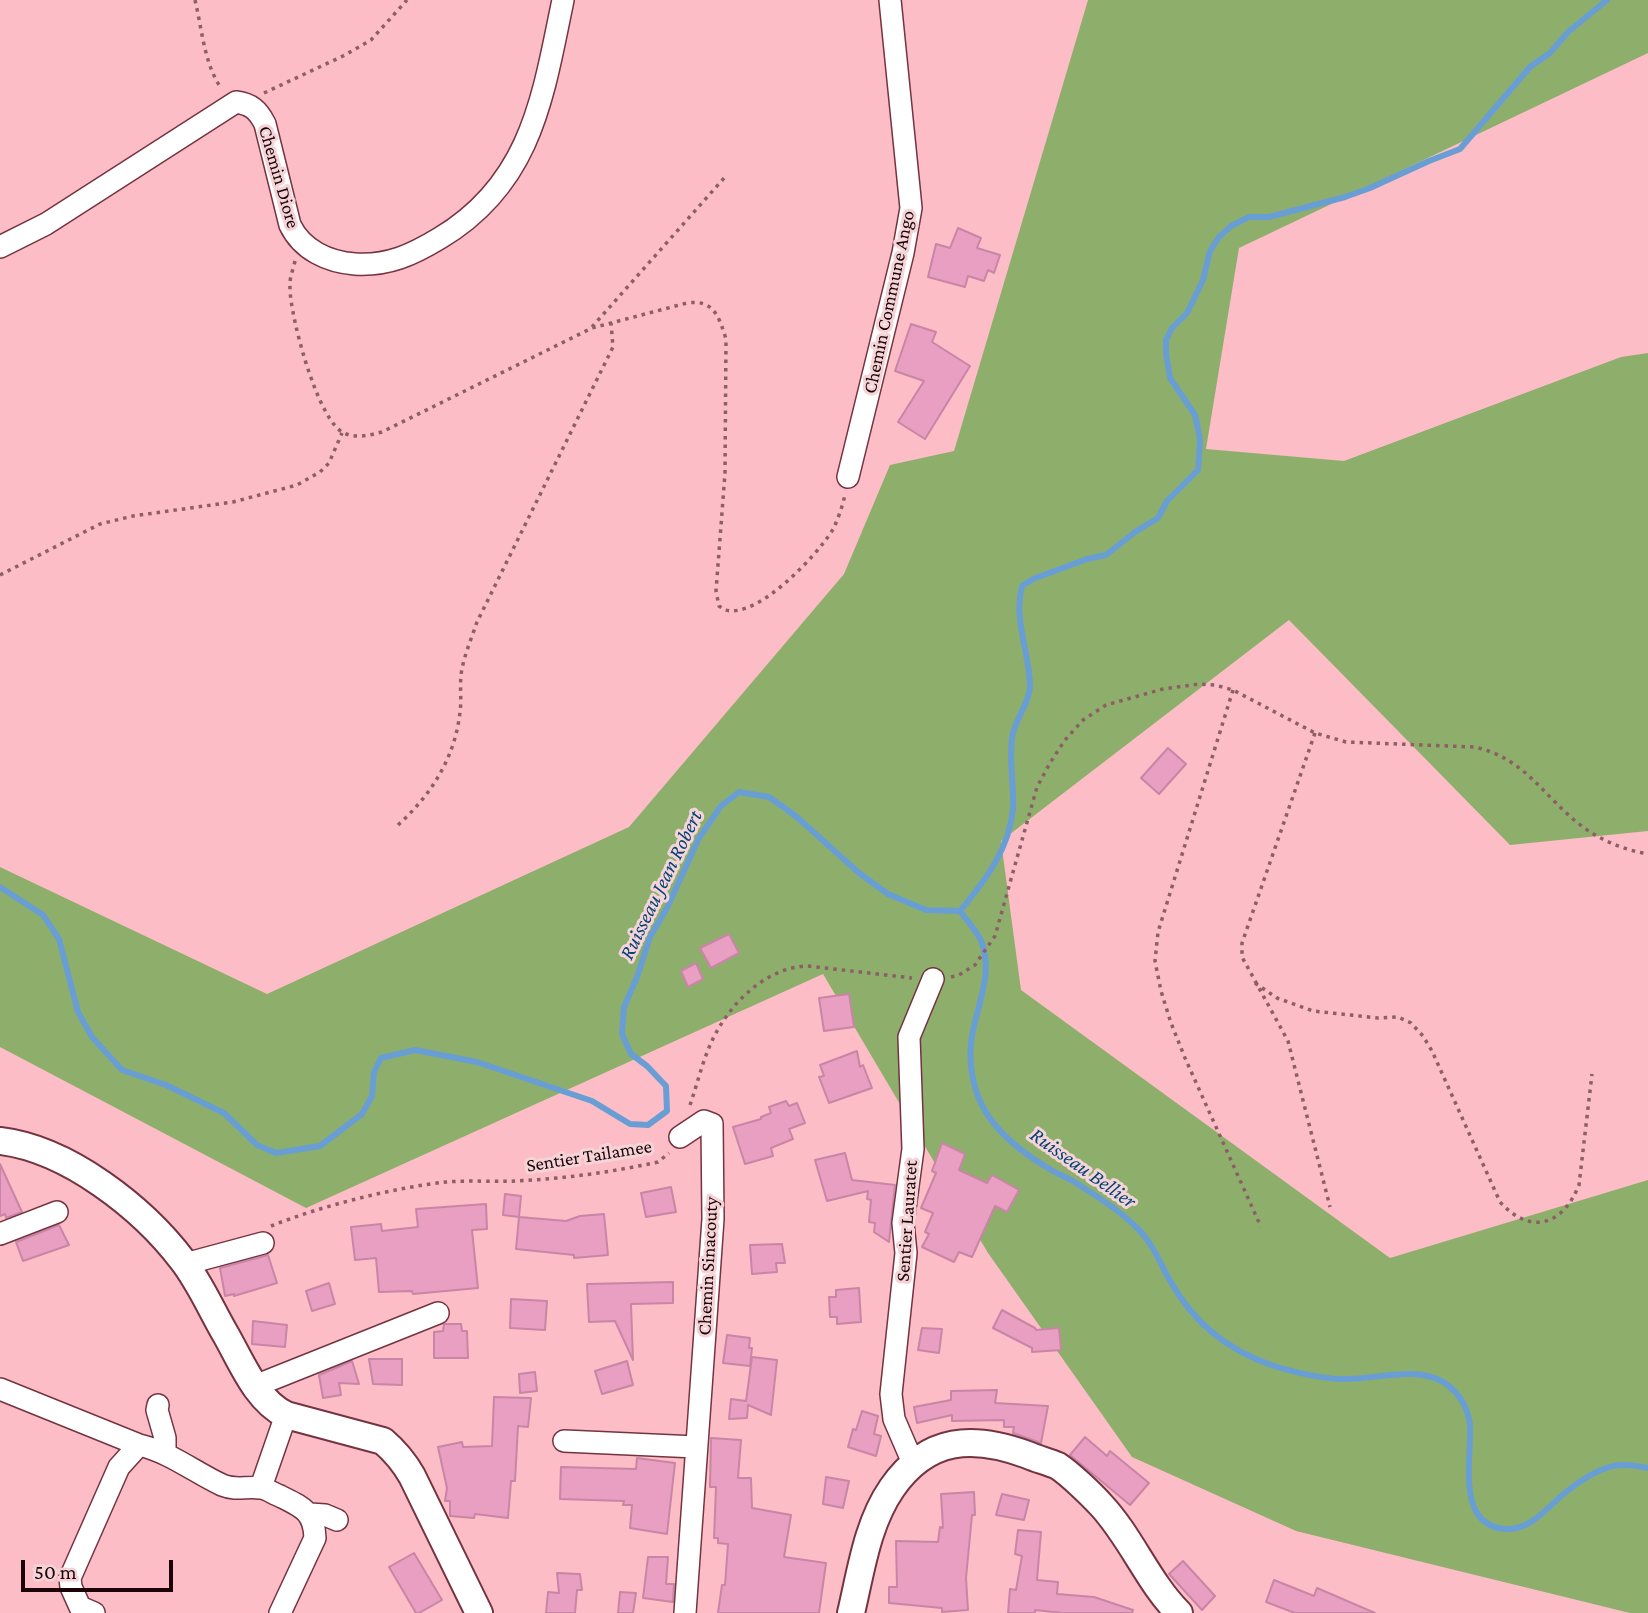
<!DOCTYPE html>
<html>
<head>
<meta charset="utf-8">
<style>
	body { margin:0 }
	#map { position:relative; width:1648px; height:1613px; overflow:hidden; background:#fdbdc6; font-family:"Crimson Pro",serif }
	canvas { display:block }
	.scale { position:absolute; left:21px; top:1560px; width:152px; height:32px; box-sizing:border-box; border:4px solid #1b0307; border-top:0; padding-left:9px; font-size:21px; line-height:24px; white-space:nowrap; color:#1b0307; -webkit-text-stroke:5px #f5d4d8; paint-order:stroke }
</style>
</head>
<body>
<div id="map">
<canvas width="1648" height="1613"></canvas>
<div class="scale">50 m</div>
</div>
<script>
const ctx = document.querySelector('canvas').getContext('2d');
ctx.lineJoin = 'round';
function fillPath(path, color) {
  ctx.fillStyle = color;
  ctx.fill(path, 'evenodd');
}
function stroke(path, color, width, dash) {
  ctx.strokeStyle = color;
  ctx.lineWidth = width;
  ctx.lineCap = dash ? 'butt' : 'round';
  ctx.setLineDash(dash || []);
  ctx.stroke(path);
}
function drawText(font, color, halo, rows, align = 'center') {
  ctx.font = font + ' "Crimson Pro",serif';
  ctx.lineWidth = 6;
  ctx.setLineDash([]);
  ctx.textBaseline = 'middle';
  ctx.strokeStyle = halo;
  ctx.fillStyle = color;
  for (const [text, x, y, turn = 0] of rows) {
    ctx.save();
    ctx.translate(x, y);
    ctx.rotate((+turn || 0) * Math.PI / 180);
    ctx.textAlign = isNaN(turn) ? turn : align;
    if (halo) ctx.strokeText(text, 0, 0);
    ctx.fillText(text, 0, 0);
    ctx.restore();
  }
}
const forest = new Path2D(`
	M 1088,0 L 1648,0 L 1648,53 L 1239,248 L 1206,449 L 1344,461 L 1621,357 L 1648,353 L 1648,831 L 1510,845 L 1289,620 L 1001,841 L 1021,990 L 1390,1258 L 1648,1180 L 1648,1613 L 1630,1613 L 1296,1531 L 1132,1457 L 988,1253 L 823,974 L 306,1208 L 0,1047 L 0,867 L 267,994 L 629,827 L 844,574 L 890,465 L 954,451 Z`);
const stream = new Path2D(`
	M 0,887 L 43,915 L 59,939 L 78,1012 L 92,1037 L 122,1070 L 166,1085 L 224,1113 L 257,1145 L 276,1153 L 320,1146 L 362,1114 L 372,1096 L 374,1072 L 381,1058 L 415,1050 L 477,1062 L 592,1101 L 630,1124 L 648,1125 L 667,1111 L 666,1086 L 647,1066 L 631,1054 L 622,1034 L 624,1007 L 637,977 L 650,937 L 667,908 L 699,838 L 721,806 L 739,792 L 769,797 L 786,809 L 798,818 L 859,873 L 888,894 L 926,910 L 960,911 C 985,881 1010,848 1013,808 C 1014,784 1009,761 1012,738 C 1014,720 1029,705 1030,687 C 1030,653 1013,621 1022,586 L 1033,579 L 1087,559 L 1106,555 L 1135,532 L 1158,518 L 1167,501 L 1198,470 L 1200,440 L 1198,429 L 1195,415 L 1170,378 L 1166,353 L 1166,340 L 1172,328 L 1187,313 L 1203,280 L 1210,251 L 1219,237 L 1231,226 L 1249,217 L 1269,217 L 1345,197 L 1370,188 L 1429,161 L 1460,149 L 1530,67 L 1550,53 L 1568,32 L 1607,0
	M 960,911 C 967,921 978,932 982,943 C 993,975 977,1005 972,1036 C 968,1059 972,1087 983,1107 C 997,1134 1027,1156 1053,1171 C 1062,1176 1073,1180 1082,1187 C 1100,1198 1121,1212 1136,1227 C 1152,1242 1159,1261 1169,1279 C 1193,1322 1226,1350 1274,1366 C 1294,1372 1318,1378 1340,1379 C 1372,1381 1415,1364 1445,1383 C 1459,1393 1468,1408 1470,1425 C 1472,1457 1455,1525 1505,1529 C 1531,1531 1548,1506 1566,1492 C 1578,1482 1594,1472 1609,1467 C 1622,1463 1635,1465 1648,1468`);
const building = new Path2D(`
	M 958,228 L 981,238 L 977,248 L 1000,255 L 994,273 L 988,270 L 984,281 L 968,276 L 965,287 L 928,277 L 936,244 L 950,248 Z
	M 911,324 L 936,332 L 932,342 L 970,366 L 925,439 L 898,422 L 924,381 L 895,371 Z
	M 1168,748 L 1186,764 L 1159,794 L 1141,778 Z
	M 729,934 L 739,953 L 711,968 L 700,948 Z
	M 696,963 L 703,979 L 688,987 L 681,971 Z
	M 849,994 L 854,1027 L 824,1031 L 819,998 Z
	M 857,1051 L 860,1067 L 863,1065 L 872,1088 L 829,1103 L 819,1077 L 824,1076 L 820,1065 Z
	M 786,1101 L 789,1106 L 797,1103 L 805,1123 L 789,1129 L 793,1139 L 771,1148 L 773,1156 L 745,1164 L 733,1127 L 761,1119 L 761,1117 L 771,1113 L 769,1107 Z
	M 942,1143 L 965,1154 L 959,1170 L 987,1183 L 992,1175 L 1019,1190 L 1007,1212 L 995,1206 L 972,1257 L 959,1252 L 954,1262 L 922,1247 L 929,1234 L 925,1232 L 933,1213 L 921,1208 L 936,1173 L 932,1171 Z
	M 845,1153 L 852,1180 L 895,1185 L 889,1242 L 874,1232 L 875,1223 L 869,1222 L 871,1200 L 867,1199 L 868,1191 L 827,1201 L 815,1160 Z
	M 0,1164 L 22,1212 L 6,1218 L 5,1214 L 0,1216 Z
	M 671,1187 L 676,1212 L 646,1217 L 641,1193 Z
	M 505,1194 L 521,1196 L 519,1217 L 503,1215 Z
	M 486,1204 L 487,1229 L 472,1230 L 478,1288 L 413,1294 L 412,1291 L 379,1292 L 376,1258 L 355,1260 L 351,1227 L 381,1224 L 382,1231 L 418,1227 L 416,1209 Z
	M 604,1214 L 608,1255 L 574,1258 L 574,1255 L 516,1249 L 519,1217 L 566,1221 L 580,1216 Z
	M 59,1225 L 69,1245 L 23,1261 L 16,1242 Z
	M 782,1244 L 785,1263 L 776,1263 L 777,1272 L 752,1274 L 750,1245 Z
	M 268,1255 L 277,1283 L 234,1296 L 234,1294 L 225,1296 L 220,1268 Z
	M 673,1282 L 673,1303 L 631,1304 L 633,1360 L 615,1321 L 589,1322 L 587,1284 Z
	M 329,1283 L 335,1304 L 312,1311 L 306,1291 Z
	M 859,1288 L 861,1322 L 837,1324 L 837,1317 L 830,1317 L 829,1297 L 836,1297 L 836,1290 Z
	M 511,1299 L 547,1301 L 545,1330 L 510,1328 Z
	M 1002,1310 L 1035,1328 L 1036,1330 L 1059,1328 L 1061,1350 L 1032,1352 L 1032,1348 L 993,1328 Z
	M 253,1321 L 287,1325 L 285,1347 L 252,1344 Z
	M 444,1324 L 461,1324 L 462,1331 L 467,1331 L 468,1358 L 434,1358 L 434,1332 L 443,1331 Z
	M 922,1328 L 942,1329 L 939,1353 L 918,1350 Z
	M 727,1335 L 750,1338 L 749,1348 L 752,1348 L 750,1366 L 723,1363 Z
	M 752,1357 L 777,1360 L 771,1415 L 748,1405 L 747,1418 L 729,1419 L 731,1399 L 746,1401 Z
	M 369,1359 L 402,1359 L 402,1385 L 373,1384 Z
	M 352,1361 L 359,1384 L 339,1383 L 341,1395 L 323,1398 L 319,1375 Z
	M 627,1361 L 633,1385 L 602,1394 L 595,1371 Z
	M 535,1372 L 537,1391 L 520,1393 L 519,1374 Z
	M 997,1390 L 995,1403 L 1048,1406 L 1041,1443 L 1013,1433 L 1014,1427 L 1004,1427 L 1004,1420 L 952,1421 L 952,1415 L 917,1423 L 914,1407 L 951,1400 L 951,1391 Z
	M 494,1397 L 531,1398 L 528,1427 L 518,1426 L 515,1481 L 511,1481 L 508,1518 L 475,1514 L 474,1518 L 450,1516 L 450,1501 L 445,1501 L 447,1488 L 438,1447 L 462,1442 L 463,1447 L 492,1446 Z
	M 862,1411 L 878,1416 L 874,1434 L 881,1436 L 876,1456 L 848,1447 L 853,1429 L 856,1430 Z
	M 1085,1437 L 1107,1456 L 1110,1451 L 1149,1483 L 1130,1505 L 1070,1455 Z
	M 711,1438 L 741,1440 L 738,1478 L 751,1478 L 752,1508 L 791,1515 L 784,1557 L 826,1563 L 819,1613 L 718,1613 L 722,1585 L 725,1585 L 728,1544 L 718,1543 L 718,1538 L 714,1538 L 716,1487 L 710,1487 Z
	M 637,1458 L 675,1463 L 667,1534 L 630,1528 L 632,1505 L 623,1505 L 624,1501 L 560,1499 L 561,1467 L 636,1469 Z
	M 826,1477 L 849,1481 L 843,1508 L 823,1504 Z
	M 974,1492 L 975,1515 L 972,1515 L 966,1578 L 968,1610 L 942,1612 L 942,1608 L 889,1603 L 889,1587 L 897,1587 L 896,1541 L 938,1542 L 940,1527 L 943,1528 L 941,1494 Z
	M 1002,1494 L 1029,1500 L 1024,1520 L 996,1515 Z
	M 1018,1530 L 1041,1532 L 1037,1580 L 1058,1582 L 1057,1594 L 1094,1597 L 1133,1610 L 1132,1613 L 1062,1613 L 1035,1610 L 1035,1613 L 1008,1613 L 1010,1589 L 1016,1590 L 1022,1556 L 1015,1554 Z
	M 414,1553 L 442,1600 L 419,1613 L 416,1613 L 389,1567 Z
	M 648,1557 L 668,1557 L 666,1584 L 674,1584 L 673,1602 L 643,1598 Z
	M 1183,1561 L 1215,1596 L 1202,1610 L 1169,1574 Z
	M 557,1573 L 580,1574 L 582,1590 L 577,1590 L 575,1613 L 546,1613 L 548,1592 L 559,1593 Z
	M 1274,1580 L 1314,1596 L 1317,1588 L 1375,1613 L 1295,1613 L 1266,1602 Z
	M 620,1592 L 636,1593 L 633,1613 L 618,1613 Z`);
const path = new Path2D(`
	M 195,0 C 202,29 204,63 221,88
	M 264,93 L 343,56 L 371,40 L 407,0
	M 295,261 C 293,270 289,279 290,288 C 290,316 318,422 344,433 C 357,439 369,435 382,432 L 592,328 L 687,303 C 714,299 719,317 726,339 L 725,473 L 716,591 L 719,606 L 725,610 C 758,619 816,556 832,531 C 838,520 842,507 845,495
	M 592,327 L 725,177
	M 0,575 L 100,524 L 133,516 L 233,502 L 297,485 L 320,472 L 329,463 L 342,433
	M 1233,690 L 1158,932 L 1155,961 L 1161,991 L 1171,1023 L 1185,1058 L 1261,1227
	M 1315,733 L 1242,943 L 1242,957 L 1288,1041 L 1330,1207
	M 398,825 C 431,795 455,758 460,712 C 462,698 459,683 462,669 C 465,653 472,637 477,622 L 613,347 L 611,323
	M 951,977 L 959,975 L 975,965 L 995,936 L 1037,787 L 1050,763 L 1065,740 L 1083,720 L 1106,705 L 1163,689 L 1199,684 L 1215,685 L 1233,690 L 1315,733 L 1346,742 L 1474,747 C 1526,758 1543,797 1583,827 C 1602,841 1625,850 1648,854
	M 1255,983 L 1277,998 L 1313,1011 L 1378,1018 L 1398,1017 L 1411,1023 L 1423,1036 L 1432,1051 L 1500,1202 C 1531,1236 1563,1225 1579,1185 L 1592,1074
	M 690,1105 C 697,1085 702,1063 711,1043 C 728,1005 765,967 808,966 L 912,978
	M 271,1226 C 321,1206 392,1188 446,1182 C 469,1180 493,1182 515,1181 C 563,1179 612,1172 658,1162 L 669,1153`);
const minor = new Path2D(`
	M 0,247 L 46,224 L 236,102 C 251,104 258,110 265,124 L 290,225 C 302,250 328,262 355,264 C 388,266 412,255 440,238 C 532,183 543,96 563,0
	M 848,477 L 903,253 L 911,208 L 890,0
	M 680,1137 L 704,1121 L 712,1124 L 713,1219 L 685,1613
	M 0,1234 L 57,1212
	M 185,1264 L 263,1243
	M 255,1386 L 438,1313
	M 0,1389 L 139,1445
	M 158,1405 L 157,1410 L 165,1438 L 165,1453
	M 564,1441 L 696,1447
	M 913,1463 L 894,1419 L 891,1394 L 906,1253 L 903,1223 L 913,1149 L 909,1037 L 933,979
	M 261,1487 L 286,1415
	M 310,1514 L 325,1515 L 337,1520
	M 94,1613 L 80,1607 L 71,1587 L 70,1578 L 119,1467 L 139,1445 C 170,1452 194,1472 222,1485 C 237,1491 246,1486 260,1488 C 266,1488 274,1494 280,1496 C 302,1507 314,1511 315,1538 L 280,1613`);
const tertiary = new Path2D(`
	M 0,1141 C 68,1149 143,1208 183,1261 C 200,1283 212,1311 226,1335 C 242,1363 256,1400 286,1415 L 383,1441 C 396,1452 404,1462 412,1476 L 479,1613
	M 851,1613 C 861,1571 867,1524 892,1488 C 928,1436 974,1435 1028,1455 C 1037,1459 1049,1462 1058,1466 C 1070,1474 1091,1494 1101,1505 C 1131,1537 1148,1582 1179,1613`);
const streetNames = [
	["Chemin Diore",279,177,74],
	["Chemin Commune Ango",889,302,-78],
	["Sentier Tailamee",589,1156,-9],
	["Sentier Lauratet",907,1221,-86],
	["Chemin Sinacouty",708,1266,-87]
];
const waterNames = [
	["Ruisseau Jean Robert",661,885,-64],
	["Ruisseau Bellier",1083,1168,35]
];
fillPath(forest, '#8eaf6c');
stroke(stream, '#699ed4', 6);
fillPath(building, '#e99fc2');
stroke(building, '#c985a5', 2);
stroke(minor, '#743340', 24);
stroke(tertiary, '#743340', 30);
stroke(path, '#8b5f65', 3.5, [3.5, 5]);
stroke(minor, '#fff', 21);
stroke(tertiary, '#fff', 26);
drawText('19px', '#1b0307', '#f5d4d8', streetNames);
drawText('italic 21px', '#044375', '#f5d4d8', waterNames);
</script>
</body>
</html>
